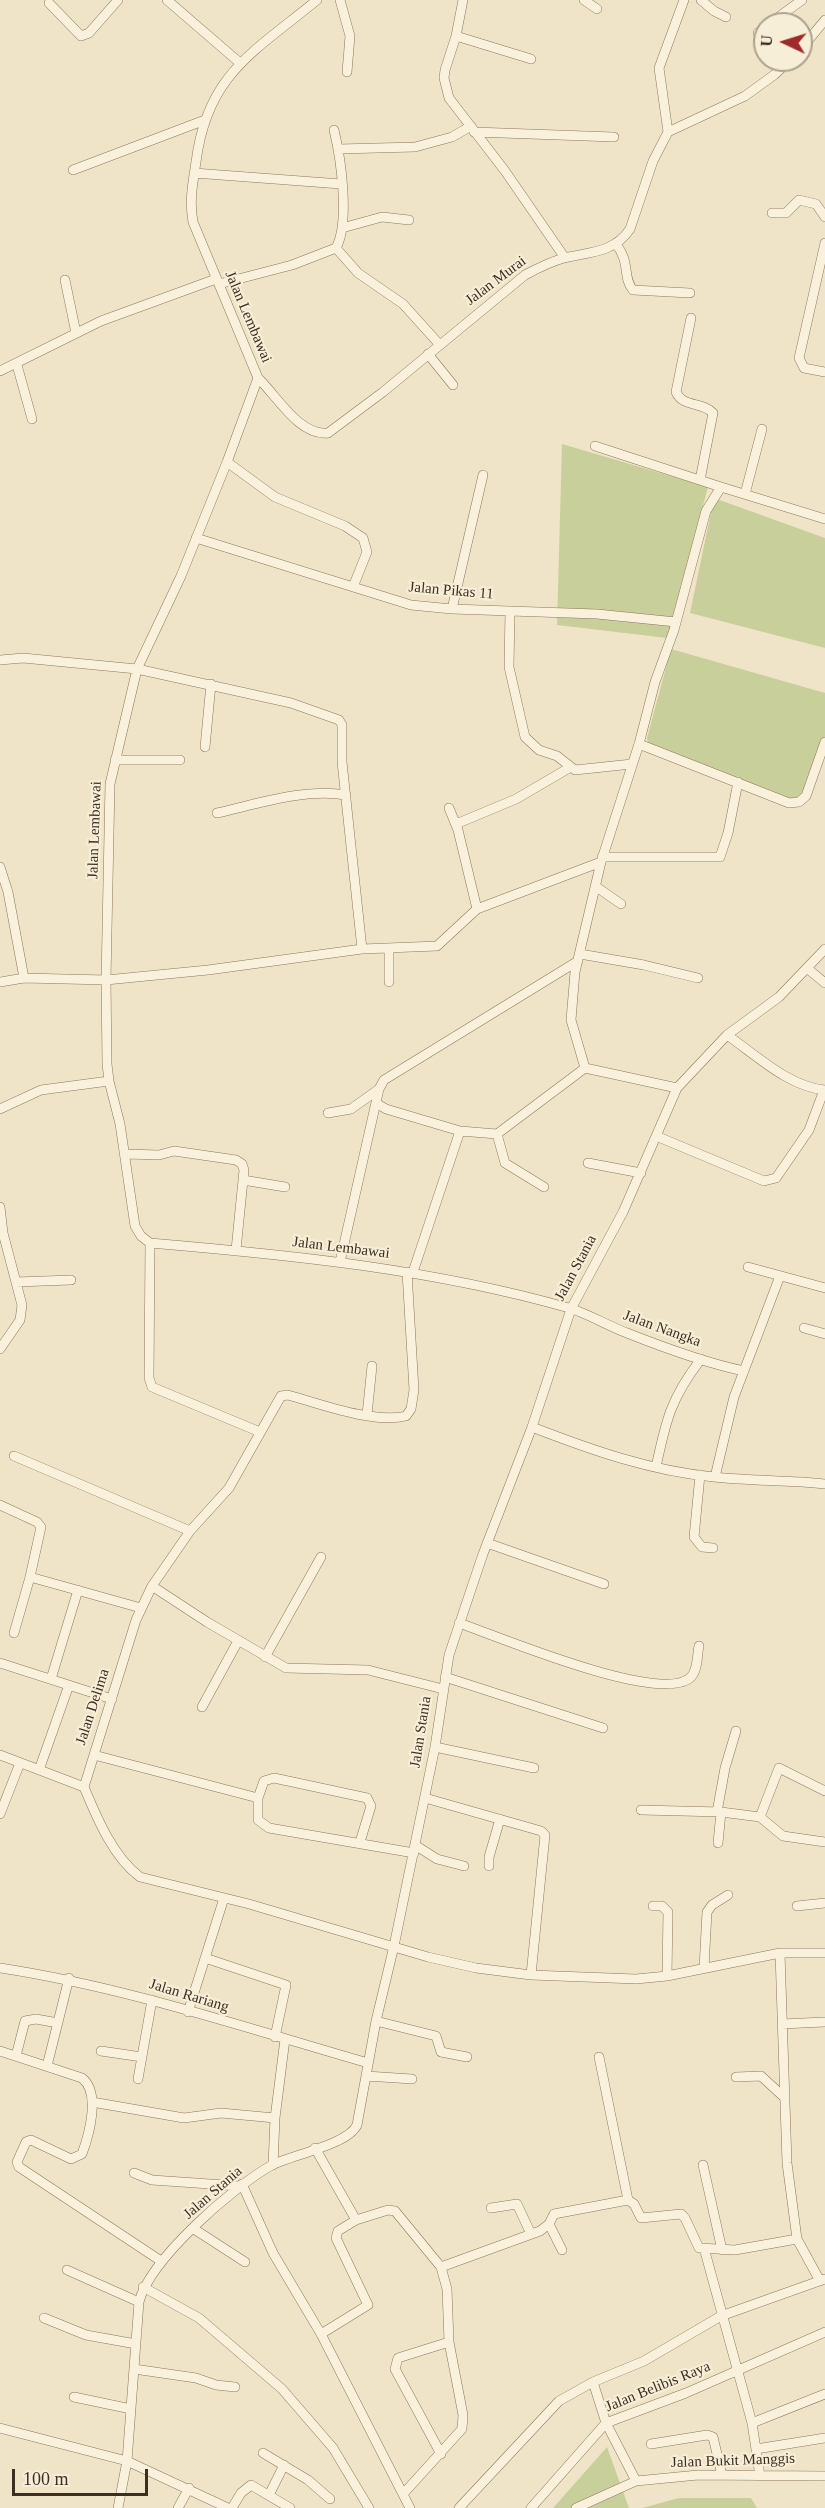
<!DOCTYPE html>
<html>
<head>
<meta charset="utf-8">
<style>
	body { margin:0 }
	#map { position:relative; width:825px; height:2508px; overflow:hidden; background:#f0e4c8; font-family:"Times New Roman",serif }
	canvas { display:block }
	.north { position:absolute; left:753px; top:12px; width:60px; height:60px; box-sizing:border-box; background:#f7eed8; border:2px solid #ada18e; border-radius:50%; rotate:274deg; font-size:16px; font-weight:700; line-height:24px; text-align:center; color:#3d2e20 }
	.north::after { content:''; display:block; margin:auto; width:21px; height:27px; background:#9e2a2b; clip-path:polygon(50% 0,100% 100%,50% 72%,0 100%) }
	.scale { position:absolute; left:12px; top:2469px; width:136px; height:27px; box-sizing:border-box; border:3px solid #3d2e20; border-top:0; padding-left:8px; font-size:18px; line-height:21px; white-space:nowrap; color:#3d2e20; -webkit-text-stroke:4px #f7eed8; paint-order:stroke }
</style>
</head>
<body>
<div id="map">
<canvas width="825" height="2508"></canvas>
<div class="north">U</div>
<div class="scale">100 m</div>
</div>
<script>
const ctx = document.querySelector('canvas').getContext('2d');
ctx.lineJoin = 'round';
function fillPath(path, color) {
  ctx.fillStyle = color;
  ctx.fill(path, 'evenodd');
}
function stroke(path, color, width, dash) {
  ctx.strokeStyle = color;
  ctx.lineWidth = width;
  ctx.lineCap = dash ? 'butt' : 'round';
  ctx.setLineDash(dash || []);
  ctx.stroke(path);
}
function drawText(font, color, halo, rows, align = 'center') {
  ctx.font = font + ' "Times New Roman",serif';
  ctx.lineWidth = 4.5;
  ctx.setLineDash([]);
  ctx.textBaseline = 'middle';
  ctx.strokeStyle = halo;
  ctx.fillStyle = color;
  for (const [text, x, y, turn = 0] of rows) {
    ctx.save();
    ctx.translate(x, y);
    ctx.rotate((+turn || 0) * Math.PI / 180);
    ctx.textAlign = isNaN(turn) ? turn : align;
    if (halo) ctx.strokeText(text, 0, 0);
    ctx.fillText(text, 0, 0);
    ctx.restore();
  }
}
const green = new Path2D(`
	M 562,444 L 708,487 L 667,638 L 557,625 Z
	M 714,498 L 825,538 L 825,648 L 690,613 Z
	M 671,649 L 825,693 L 825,740 L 802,803 L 648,744 L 647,738 Z
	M 607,2447 L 629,2508 L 553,2508 Z
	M 679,2498 L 751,2498 L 757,2508 L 642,2508 Z`);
const minor = new Path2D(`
	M 167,0 L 240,63
	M 317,0 C 254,52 207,74 196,162 C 193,182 189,201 193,222 L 258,378 L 227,462 L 181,576 L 137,669 L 110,784 L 106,980 L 107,1064 L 109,1081 L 120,1124 L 135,1226 L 141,1236 L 150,1243 C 291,1255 432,1269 569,1308 C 589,1314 608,1326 627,1333 C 665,1348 705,1363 744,1371
	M 340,0 L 350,36 L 347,72
	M 463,0 L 456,36 L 445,70 L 444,78 L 449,98 L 505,171 L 565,258
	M 584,0 L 597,9
	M 701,0 L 714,11 L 726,17
	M 49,3 L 81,36 L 89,33 L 118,0
	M 769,24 L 802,0
	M 758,33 L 765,27
	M 456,36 L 531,59
	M 801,49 L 825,20
	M 474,132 L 614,137
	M 668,132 L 659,68 L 684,0
	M 339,149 L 415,147 L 452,137 L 471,126
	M 73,170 L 205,120
	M 194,173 L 341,184
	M 772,213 L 786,213 L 799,200 L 816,204 L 825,217
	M 342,228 L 382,217 L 409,220
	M 825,243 L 799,358 L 804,368 L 825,372
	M 616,244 C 631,263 622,277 633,290 L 690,293
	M 336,248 L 358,273 L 403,304 L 440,345
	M 65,280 L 76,333
	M 219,284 L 292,265 L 336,248 C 350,222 341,159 334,130
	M 691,318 L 676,392 C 683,408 702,401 713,413 L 700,480
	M 428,354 L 453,385
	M 17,365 L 32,419
	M 0,371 L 101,321 L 216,279
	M 258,378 C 277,396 299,436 328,433 L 383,392 L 525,275 C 538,268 550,262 564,258 C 589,252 614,253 630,229 L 653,161 L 668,132 L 745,96 L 774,75 L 790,60
	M 595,446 L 721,487
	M 227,462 L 275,497 L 345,526 L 363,538 L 367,552 L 353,587
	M 745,494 L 762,429
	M 196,538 L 411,605 L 452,609 L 597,614 L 676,622
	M 452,609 L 483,475
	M 510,611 L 509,667 L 525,737 L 539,750 L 557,756 L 575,770 L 632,764
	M 0,660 L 23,658 L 137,669 L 291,703 L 339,720 L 342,725 L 342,762 L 362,949
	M 639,744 L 789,803 L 799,802 L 806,796 L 825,742
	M 205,747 L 211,684
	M 115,760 L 180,760
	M 449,808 L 458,830 L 477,909
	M 217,813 C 257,804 305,788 346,795
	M 456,824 L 516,799 L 569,768
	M 602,857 L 720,857 L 728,833 L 738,782
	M 0,867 L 8,892 L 24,978
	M 595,886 L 621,904
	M 580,954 L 644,965 L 698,978
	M 808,969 L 825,983
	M 0,982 L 24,978 L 106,980 L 208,970 L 362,949 L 437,946 L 477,909 L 601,862
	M 389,982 L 389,949
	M 727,1035 C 756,1055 789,1087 825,1090
	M 677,1088 L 585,1068 L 571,1020 L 575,972 L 601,862 L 639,744 L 655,682 L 674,630 L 706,511 L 721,487 L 825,519
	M 376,1103 L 386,1109 L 460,1131 L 497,1134 L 585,1068
	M 0,1109 L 41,1090 L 109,1081
	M 328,1113 L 351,1109 L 379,1089
	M 497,1134 L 505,1163 L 544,1187
	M 656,1136 L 764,1181 L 776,1178 L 809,1130 L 824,1090
	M 126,1154 L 159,1155 L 174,1151 L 236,1160 L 242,1164 L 244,1170 L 236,1250
	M 588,1163 L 641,1173
	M 243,1180 L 285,1187
	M 0,1207 L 3,1233 L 22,1305 L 20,1320 L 0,1349
	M 150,1243 L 149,1378 L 152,1387 L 260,1432
	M 340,1262 L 379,1089 L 384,1080 L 578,961
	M 748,1267 L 825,1288
	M 413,1272 L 460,1131
	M 16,1282 L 71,1280
	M 804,1328 L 825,1334
	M 367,1415 L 372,1366
	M 532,1427 C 591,1450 651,1471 714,1477 C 751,1481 788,1480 825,1484
	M 14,1456 L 190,1531
	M 656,1467 C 666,1420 671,1398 701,1359
	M 700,1475 L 694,1537 L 702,1547 L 713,1548
	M 715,1477 L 734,1397 L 780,1276
	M 0,1505 L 37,1522 L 41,1527 L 30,1577 L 141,1608
	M 487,1543 L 604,1584
	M 152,1586 L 190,1531 L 229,1488 L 281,1396 L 288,1395 C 320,1404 374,1424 406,1416 L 411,1409 L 414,1390 L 407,1272
	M 459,1623 C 497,1636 662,1706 691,1677 C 698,1670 697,1655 699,1646
	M 14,1633 L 30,1577
	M 265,1657 L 321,1557
	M 0,1663 L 112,1699
	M 445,1677 L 603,1728
	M 51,1679 L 78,1590
	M 443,1689 L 368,1670 L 286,1668 L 207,1622 L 152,1586 L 136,1620 L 84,1787 C 97,1818 113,1857 140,1877 L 249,1904 L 428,1957 L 476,1968 L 531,1975 L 636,1979 L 667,1976 L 780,1953 L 825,1953
	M 202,1707 L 238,1641
	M 435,1747 L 534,1768
	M 0,1755 L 84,1787
	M 94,1755 L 258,1798 L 258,1820 L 269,1828 L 414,1853
	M 39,1770 L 69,1685
	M 825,1791 L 779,1768 L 760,1817 L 783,1836 L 825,1842
	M 258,1798 L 264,1781 L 274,1778 L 367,1798 L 371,1806 L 360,1842
	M 425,1798 L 541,1831 L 545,1835 L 531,1975
	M 641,1810 L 721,1812 L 760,1817
	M 717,1812 L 725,1768 L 736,1731
	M 0,1814 L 20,1763
	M 718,1843 L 721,1812
	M 415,1845 L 437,1859 L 464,1866
	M 489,1866 L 489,1857 L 500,1819
	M 653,1906 L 662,1906 L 668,1912 L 667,1976
	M 797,1906 L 825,1903
	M 780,1953 L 787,2163 L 797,2239 L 820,2281
	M 205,1958 L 286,1985 L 275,2037
	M 0,1968 C 125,1987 246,2028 368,2063
	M 704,1968 L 707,1912 L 712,1905 L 728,1895
	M 188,2012 L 224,1898
	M 376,2021 L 436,2036 L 441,2052 L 467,2057
	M 782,2024 L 824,2022
	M 0,2051 L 82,2078 C 101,2093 89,2135 82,2154 L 71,2159 L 31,2140 L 26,2142 L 17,2162 L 19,2167 L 161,2261
	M 101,2051 L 142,2057
	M 16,2056 L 25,2021 L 36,2019 L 58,2023
	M 599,2057 L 628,2200
	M 47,2066 L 69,1978
	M 366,2076 L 412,2079
	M 736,2077 L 761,2076 L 785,2098
	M 138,2079 L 152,2000
	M 92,2102 L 184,2118 L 221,2113 L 275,2118
	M 315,2148 L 356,2220 L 388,2210 L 395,2211 L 441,2267 L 447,2289 L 449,2342 L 463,2415 L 462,2429 L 404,2493
	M 273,2165 L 275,2118 L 285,2039
	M 703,2165 L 722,2250
	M 134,2173 L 152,2180 L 239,2186
	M 242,2184 L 273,2253 L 321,2334 L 410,2508
	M 491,2208 L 517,2204 L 531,2234
	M 549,2224 L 562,2250
	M 194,2229 L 245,2262
	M 704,2248 L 752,2423 L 760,2476
	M 441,2267 L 540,2231 L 549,2224 L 554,2214 L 628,2200 L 634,2204 L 641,2218 L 681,2214 L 685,2218 L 699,2248 L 735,2250 L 797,2239
	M 67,2270 L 139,2302
	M 143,2287 L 199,2318 L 282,2389 L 333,2448 L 369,2508
	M 44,2318 L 86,2335 L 136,2344
	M 321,2334 L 368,2305 L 336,2238 L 338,2231 L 356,2220
	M 134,2369 L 196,2378 L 216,2385 L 235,2387
	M 593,2382 L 606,2423 L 636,2481
	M 74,2397 L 131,2409
	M 752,2423 L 825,2394
	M 0,2428 L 127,2461 L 228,2508
	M 651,2444 L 707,2435 L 713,2437 L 722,2475
	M 756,2449 L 825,2438
	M 263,2453 L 308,2480 L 330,2499
	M 441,2454 L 395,2369 L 398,2358 L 449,2342
	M 269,2495 L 284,2465
	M 118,2508 L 127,2461 L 139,2302 C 150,2259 233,2187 272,2165 C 292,2155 349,2144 357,2125 L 376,2021 L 394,1946 L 435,1747 L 449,1655 L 483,1554 L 532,1427 L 571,1309 L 623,1212 L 677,1088 L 727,1035 L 779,997 L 825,949
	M 178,2508 L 189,2488
	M 232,2508 L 241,2493 L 251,2485 L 290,2508
	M 459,2508 L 559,2401 L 593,2382 L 644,2361 L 721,2316 L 825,2279
	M 531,2508 L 606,2423 L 686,2393 L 825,2332
	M 576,2508 L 636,2481 L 698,2475 L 825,2476`);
const streetNames = [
	["Jalan Murai",496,281,-37],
	["Jalan Lembawai",248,317,67],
	["Jalan Pikas 11",451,591,5],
	["Jalan Lembawai",95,830,-88],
	["Jalan Lembawai",341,1248,7],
	["Jalan Stania",576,1268,-62],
	["Jalan Nangka",662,1329,20],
	["Jalan Delima",93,1707,-72],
	["Jalan Stania",421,1732,-81],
	["Jalan Rariang",189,1996,17],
	["Jalan Stania",213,2193,-41],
	["Jalan Belibis Raya",658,2387,-22],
	["Jalan Bukit Manggis",733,2461,-2]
];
fillPath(green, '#c9cf9b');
stroke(minor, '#8d765c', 10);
stroke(minor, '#faf1dc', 9);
drawText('15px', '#3d2e20', '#f7eed8', streetNames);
</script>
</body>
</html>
